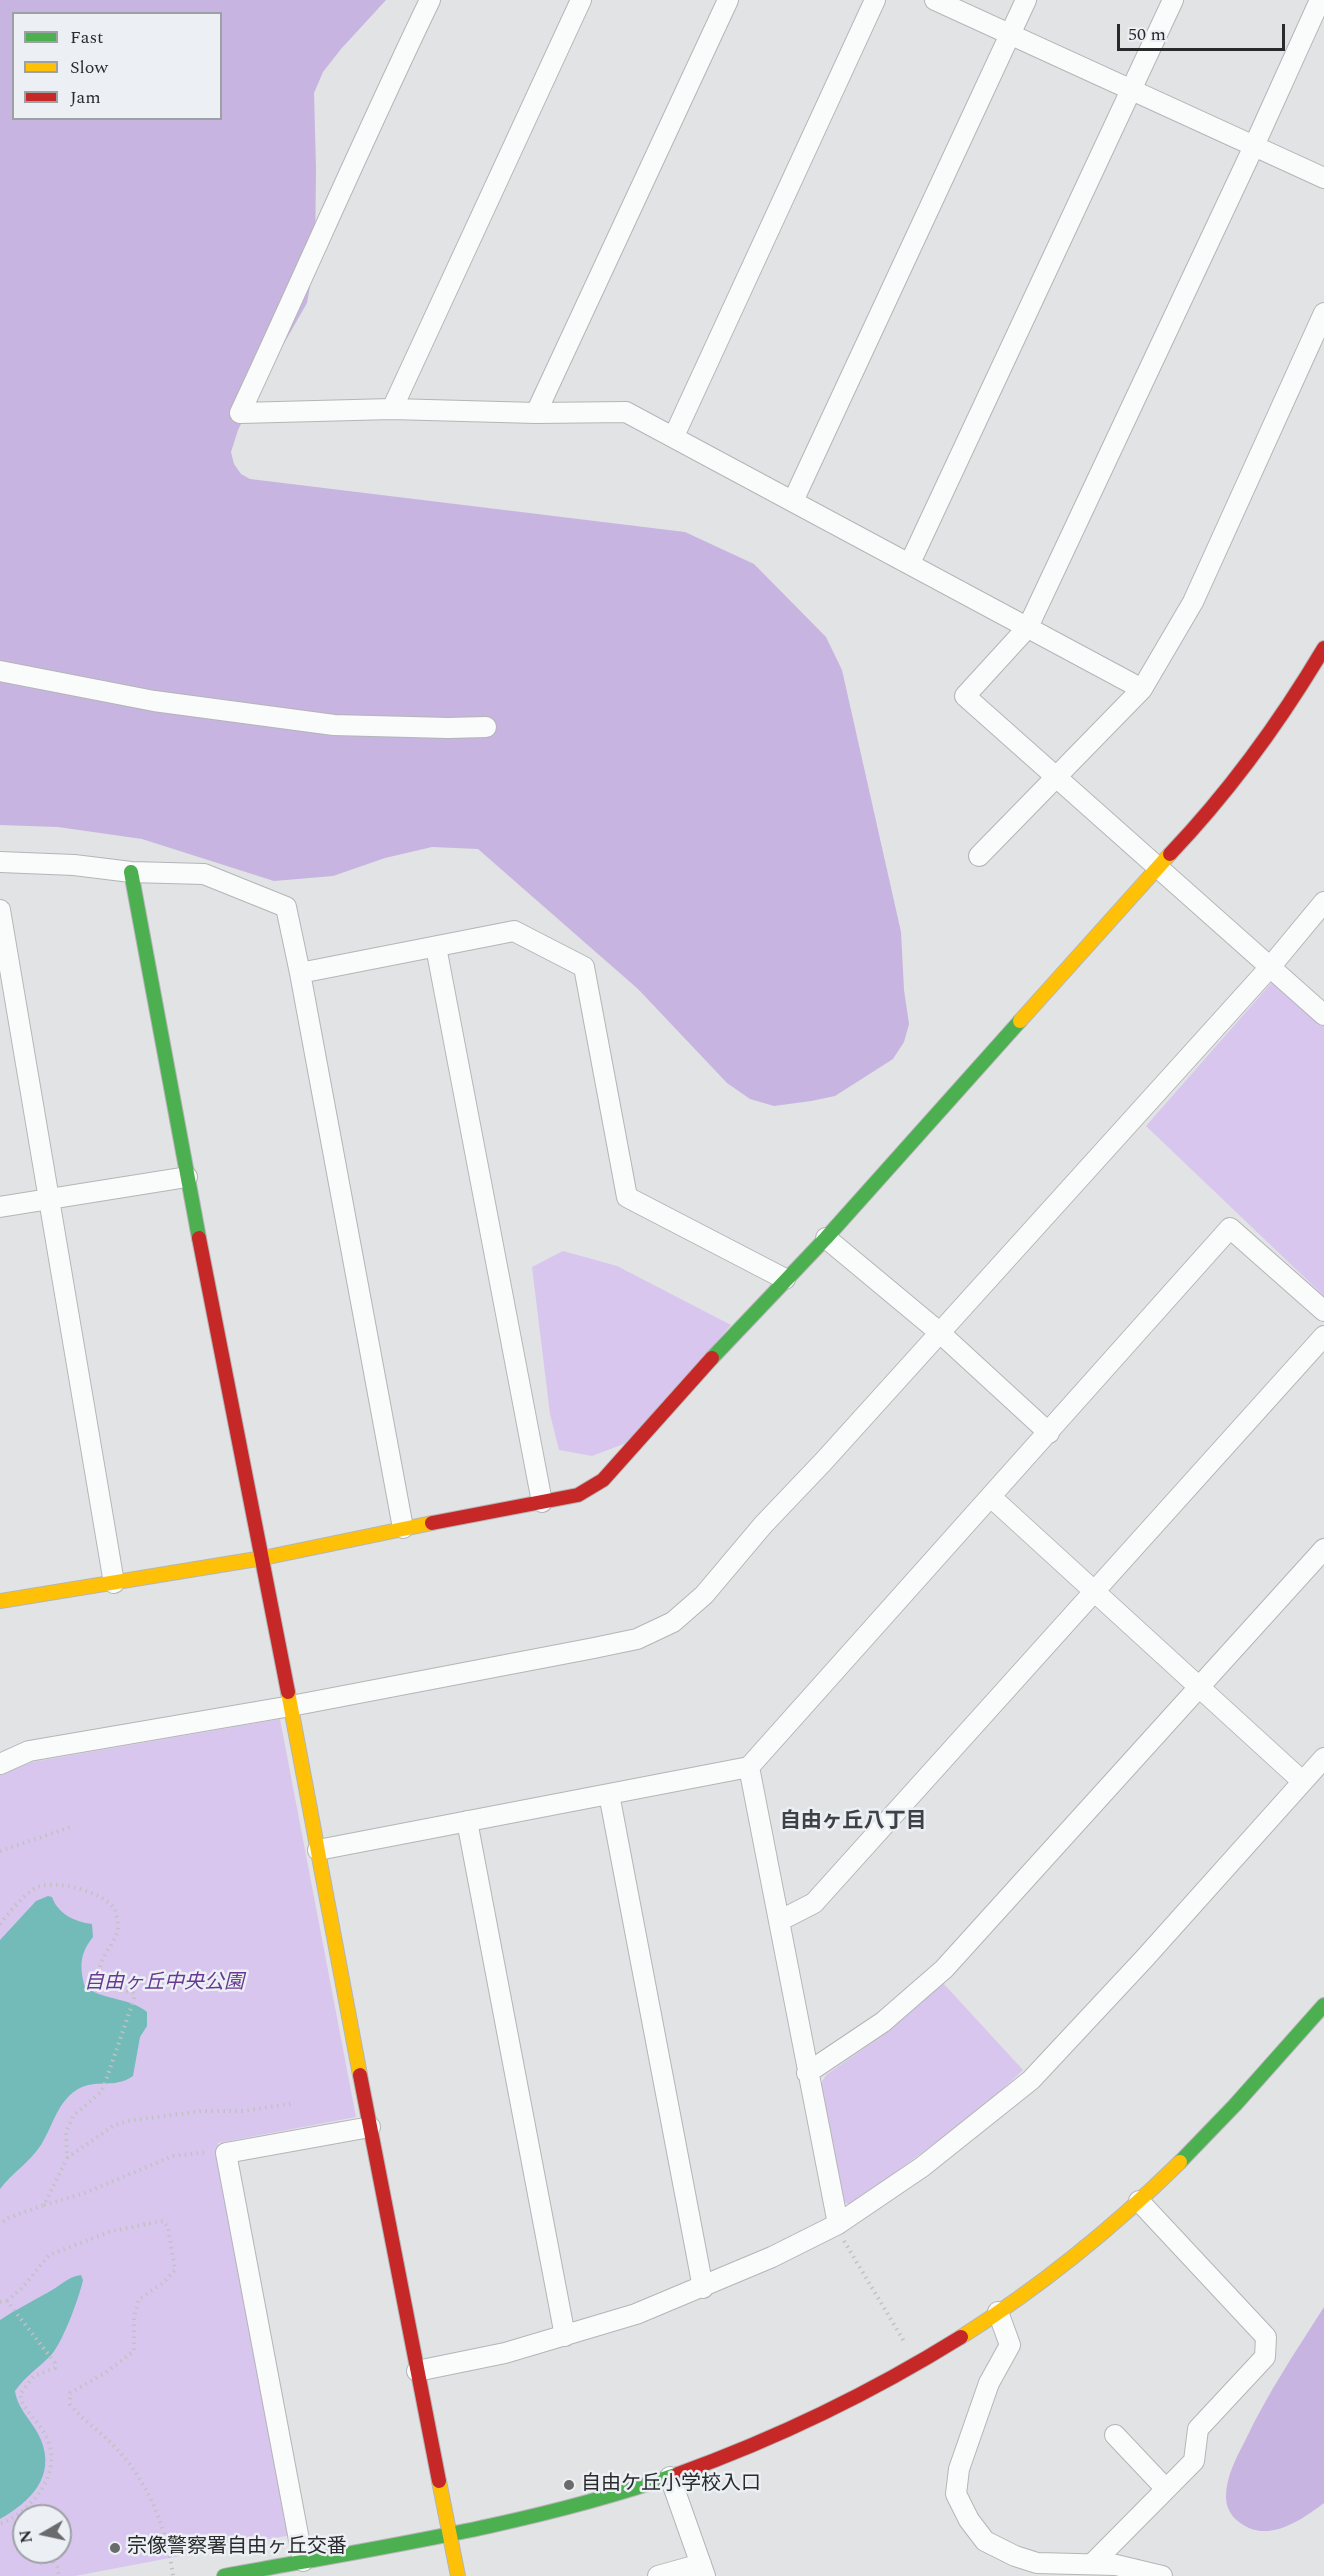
<!DOCTYPE html>
<html>
<head>
<meta charset="utf-8">
<style>
	body { margin:0 }
	#map { position:relative; width:1324px; height:2576px; overflow:hidden; background:#e1e3e5; font-family:Spectral,serif }
	canvas { display:block }
	.legend { position:absolute; left:12px; top:12px; width:210px; height:108px; box-sizing:border-box; background:#ecf0f5; border:2px solid #9ea1a4; margin:0; padding:8px 10px; list-style:none; font-size:18px; color:#282a2b }
	.legend li { display:flex; align-items:center; gap:12px; height:30px }
	.legend b { width:30px; border:2px solid #9ea1a4 }
	.north { position:absolute; left:12px; top:2504px; width:60px; height:60px; box-sizing:border-box; background:#ecf0f5; border:2px solid #9ea1a4; border-radius:50%; rotate:261deg; font-size:16px; font-weight:700; line-height:24px; text-align:center; color:#282a2b }
	.north::after { content:''; display:block; margin:auto; width:21px; height:27px; background:#696b6c; clip-path:polygon(50% 0,100% 100%,50% 72%,0 100%) }
	.scale { position:absolute; left:1117px; top:24px; width:168px; height:27px; box-sizing:border-box; border:3px solid #282a2b; border-top:0; padding-left:8px; font-size:18px; line-height:21px; white-space:nowrap; color:#282a2b; -webkit-text-stroke:4px #ecf0f5; paint-order:stroke }
</style>
</head>
<body>
<div id="map">
<canvas width="1324" height="2576"></canvas>
<ul class="legend">
<li><b style="height:8px;background:#4caf50"></b>Fast</li>
<li><b style="height:8px;background:#ffc107"></b>Slow</li>
<li><b style="height:8px;background:#c62828"></b>Jam</li>
</ul>
<div class="north">N</div>
<div class="scale">50 m</div>
</div>
<script>
const ctx = document.querySelector('canvas').getContext('2d');
ctx.lineJoin = 'round';
function fillPath(path, color) {
  ctx.fillStyle = color;
  ctx.fill(path, 'evenodd');
}
function stroke(path, color, width, dash) {
  ctx.strokeStyle = color;
  ctx.lineWidth = width;
  ctx.lineCap = dash ? 'butt' : 'round';
  ctx.setLineDash(dash || []);
  ctx.stroke(path);
}
function drawText(font, color, halo, rows, align = 'center') {
  ctx.font = font + ' Spectral,"Noto Sans JP",serif';
  ctx.lineWidth = 5;
  ctx.setLineDash([]);
  ctx.textBaseline = 'middle';
  ctx.strokeStyle = halo;
  ctx.fillStyle = color;
  for (const [text, x, y, turn = 0] of rows) {
    ctx.save();
    ctx.translate(x, y);
    ctx.rotate((+turn || 0) * Math.PI / 180);
    ctx.textAlign = isNaN(turn) ? turn : align;
    if (halo) ctx.strokeText(text, 0, 0);
    ctx.fillText(text, 0, 0);
    ctx.restore();
  }
}
const green = new Path2D(`
	M 1274,980 L 1324,1025 L 1324,1296 L 1146,1126 Z
	M 563,1251 L 617,1266 L 731,1325 L 629,1442 L 592,1456 L 559,1450 L 550,1414 L 532,1267 Z
	M 280,1719 L 356,2117 L 218,2143 L 291,2535 L 75,2576 L 0,2576 L 0,1774 L 32,1762 ZM 24,2516 L 60,2516 L 60,2552 L 24,2552 Z
	M 943,1983 L 1023,2070 L 981,2109 L 851,2205 L 843,2202 L 821,2083 L 826,2075 L 886,2033 Z`);
const forest = new Path2D(`
	M 0,0 L 386,0 L 341,49 L 323,72 L 314,93 L 316,169 L 315,259 L 307,303 L 258,389 L 238,430 L 231,452 L 234,464 L 241,474 L 250,479 L 685,532 L 754,564 L 826,637 L 842,670 L 901,932 L 904,990 L 909,1024 L 904,1042 L 893,1059 L 835,1096 L 811,1101 L 774,1106 L 750,1099 L 727,1083 L 638,989 L 478,849 L 432,847 L 385,858 L 333,876 L 274,881 L 142,839 L 58,827 L 0,825 ZM 14,14 L 220,14 L 220,118 L 14,118 Z
	M 1324,2307 L 1324,2503 C 1304,2518 1275,2539 1249,2528 C 1236,2522 1226,2512 1226,2497 C 1226,2477 1236,2458 1245,2441 C 1267,2394 1296,2351 1324,2307 Z`);
const water = new Path2D(`
	M 48,1896 L 52,1897 C 58,1914 75,1922 92,1924 L 93,1937 C 80,1953 79,1967 85,1987 C 104,2000 130,1998 147,2012 L 147,2026 L 140,2037 L 133,2076 C 114,2089 98,2079 80,2088 C 58,2099 53,2126 41,2145 C 30,2162 12,2173 0,2189 L 0,1940 L 36,1901 Z
	M 81,2275 L 83,2280 C 79,2298 64,2339 52,2354 C 40,2367 25,2376 15,2391 C 18,2411 34,2422 41,2440 C 56,2477 30,2502 0,2519 L 0,2320 C 15,2310 31,2302 47,2293 C 59,2287 67,2277 81,2275 Z`);
const path = new Path2D(`
	M 0,1851 L 71,1827
	M 0,1924 C 9,1912 23,1896 35,1888 C 52,1878 106,1892 115,1910 C 117,1913 117,1920 118,1923 C 120,1942 98,1954 100,1974 L 111,1988 L 133,1993 L 135,1996 L 104,2086 L 101,2092 L 73,2116 L 66,2132 L 67,2158 L 44,2205 L 8,2218 L 0,2224
	M 67,2158 L 113,2126 L 127,2121 L 202,2111 L 244,2111 L 295,2103
	M 44,2205 L 85,2193 L 173,2156 L 208,2152
	M 844,2241 L 905,2343
	M 7,2301 L 22,2288 L 49,2255 L 112,2231 L 163,2221 L 168,2227 L 175,2270 L 163,2283 L 139,2299 L 134,2317 L 134,2351 L 105,2373 L 70,2393 L 70,2404 C 83,2421 100,2431 114,2446 C 148,2481 167,2529 173,2576
	M 0,2302 L 7,2301 L 55,2363 L 55,2368 L 34,2376 L 20,2394 C 23,2412 39,2421 47,2438 C 63,2474 32,2511 0,2524
	M 46,2552 L 57,2567 L 59,2576`);
const street = new Path2D(`
	M 430,0 C 364,137 304,276 240,413 L 392,409 L 536,413 L 626,412 L 1142,689
	M 935,0 L 1324,178
	M 1320,0 L 1254,146 L 1028,627 L 965,696 L 1324,1015
	M 392,409 L 581,0
	M 536,413 L 728,0
	M 674,436 L 875,0
	M 793,501 L 1026,0
	M 910,563 L 1173,0
	M 0,671 L 154,701 L 334,725 L 448,728 L 486,727
	M 979,856 L 1142,689 L 1193,602 L 1324,313
	M 0,862 L 74,865 L 131,872 L 204,874 L 286,907 L 300,973 L 514,931 L 584,967 L 627,1197 L 785,1279
	M 0,910 L 114,1583
	M 436,947 L 542,1502
	M 300,973 L 403,1528
	M 0,1207 L 187,1177
	M 826,1238 L 939,1332 L 1049,1433
	M 991,1497 L 1302,1781
	M 0,1764 L 29,1751 L 291,1706 L 594,1648 L 637,1639 L 673,1622 L 704,1595 L 763,1525 L 823,1462 L 1271,966 L 1324,902
	M 749,1767 L 838,2224
	M 609,1794 L 703,2288
	M 467,1821 L 565,2336
	M 318,1850 L 749,1767 L 1230,1228 L 1324,1311
	M 779,1921 L 814,1903 L 1324,1336
	M 807,2073 L 883,2022 L 944,1969 L 1324,1549
	M 998,2312 L 1010,2345 L 989,2383 L 959,2469 L 956,2494 L 969,2520 L 985,2541 L 1015,2556 L 1037,2563 L 1116,2565 L 1162,2576
	M 417,2371 L 505,2353 L 636,2314 L 772,2257 L 838,2224 L 922,2167 L 1031,2080 L 1144,1959 L 1324,1758
	M 1115,2435 L 1166,2489
	M 670,2477 L 705,2576
	M 303,2561 L 226,2153 L 370,2127
	M 1092,2564 L 1194,2461 L 1198,2429 L 1265,2357 L 1266,2337 L 1139,2201
	M 658,2576 L 701,2564`);
const fast = new Path2D(`
	M 131,872 L 199,1238
	M 712,1358 L 826,1238 L 1020,1021
	M 1180,2162 L 1235,2105 L 1324,2005
	M 224,2576 C 376,2548 532,2525 678,2474`);
const slow = new Path2D(`
	M 1020,1021 L 1170,854
	M 0,1601 L 263,1558 L 432,1523
	M 288,1692 L 360,2075
	M 961,2337 C 1040,2287 1114,2227 1180,2162
	M 439,2481 L 458,2576`);
const jam = new Path2D(`
	M 1170,854 C 1230,791 1280,722 1324,648
	M 199,1238 L 288,1692
	M 432,1523 L 578,1495 L 603,1480 L 712,1358
	M 360,2075 L 439,2481
	M 678,2474 C 778,2438 871,2393 961,2337`);
const markers = [
	[569,2485,6,"#696b6c"],
	[115,2548,6,"#696b6c"]
];
const parkNames = [
	["自由ヶ丘中央公園",164,1984]
];
const poiNames = [
	["自由ケ丘小学校入口",581,2485],
	["宗像警察署自由ヶ丘交番",127,2548]
];
const neighbourhoodNames = [
	["自由ヶ丘八丁目",853,1823]
];
fillPath(green, '#d8c6ef');
fillPath(forest, '#c7b4e0');
fillPath(water, '#72bbb8');
stroke(street, '#b4b5b7', 22);
stroke(fast, '#b4b5b7', 16);
stroke(slow, '#b4b5b7', 16);
stroke(jam, '#b4b5b7', 16);
stroke(path, '#c2c2c2', 4, [1.5, 4.5]);
stroke(street, '#fafbfb', 20);
stroke(fast, '#4caf50', 14);
stroke(slow, '#ffc107', 14);
stroke(jam, '#c62828', 14);
for (const [x, y, r, color] of markers) {
  const dot = new Path2D();
  dot.arc(x, y, r, 0, 2 * Math.PI);
  ctx.fillStyle = color;
  ctx.fill(dot);
  stroke(dot, '#ecf0f5', 2);
}
drawText('italic 20px', '#683894', '#ecf0f5', parkNames);
drawText('20px', '#282a2b', '#ecf0f5', poiNames, 'left');
drawText('bold 21px', '#3e4145', '#ecf0f5', neighbourhoodNames);
</script>
</body>
</html>
